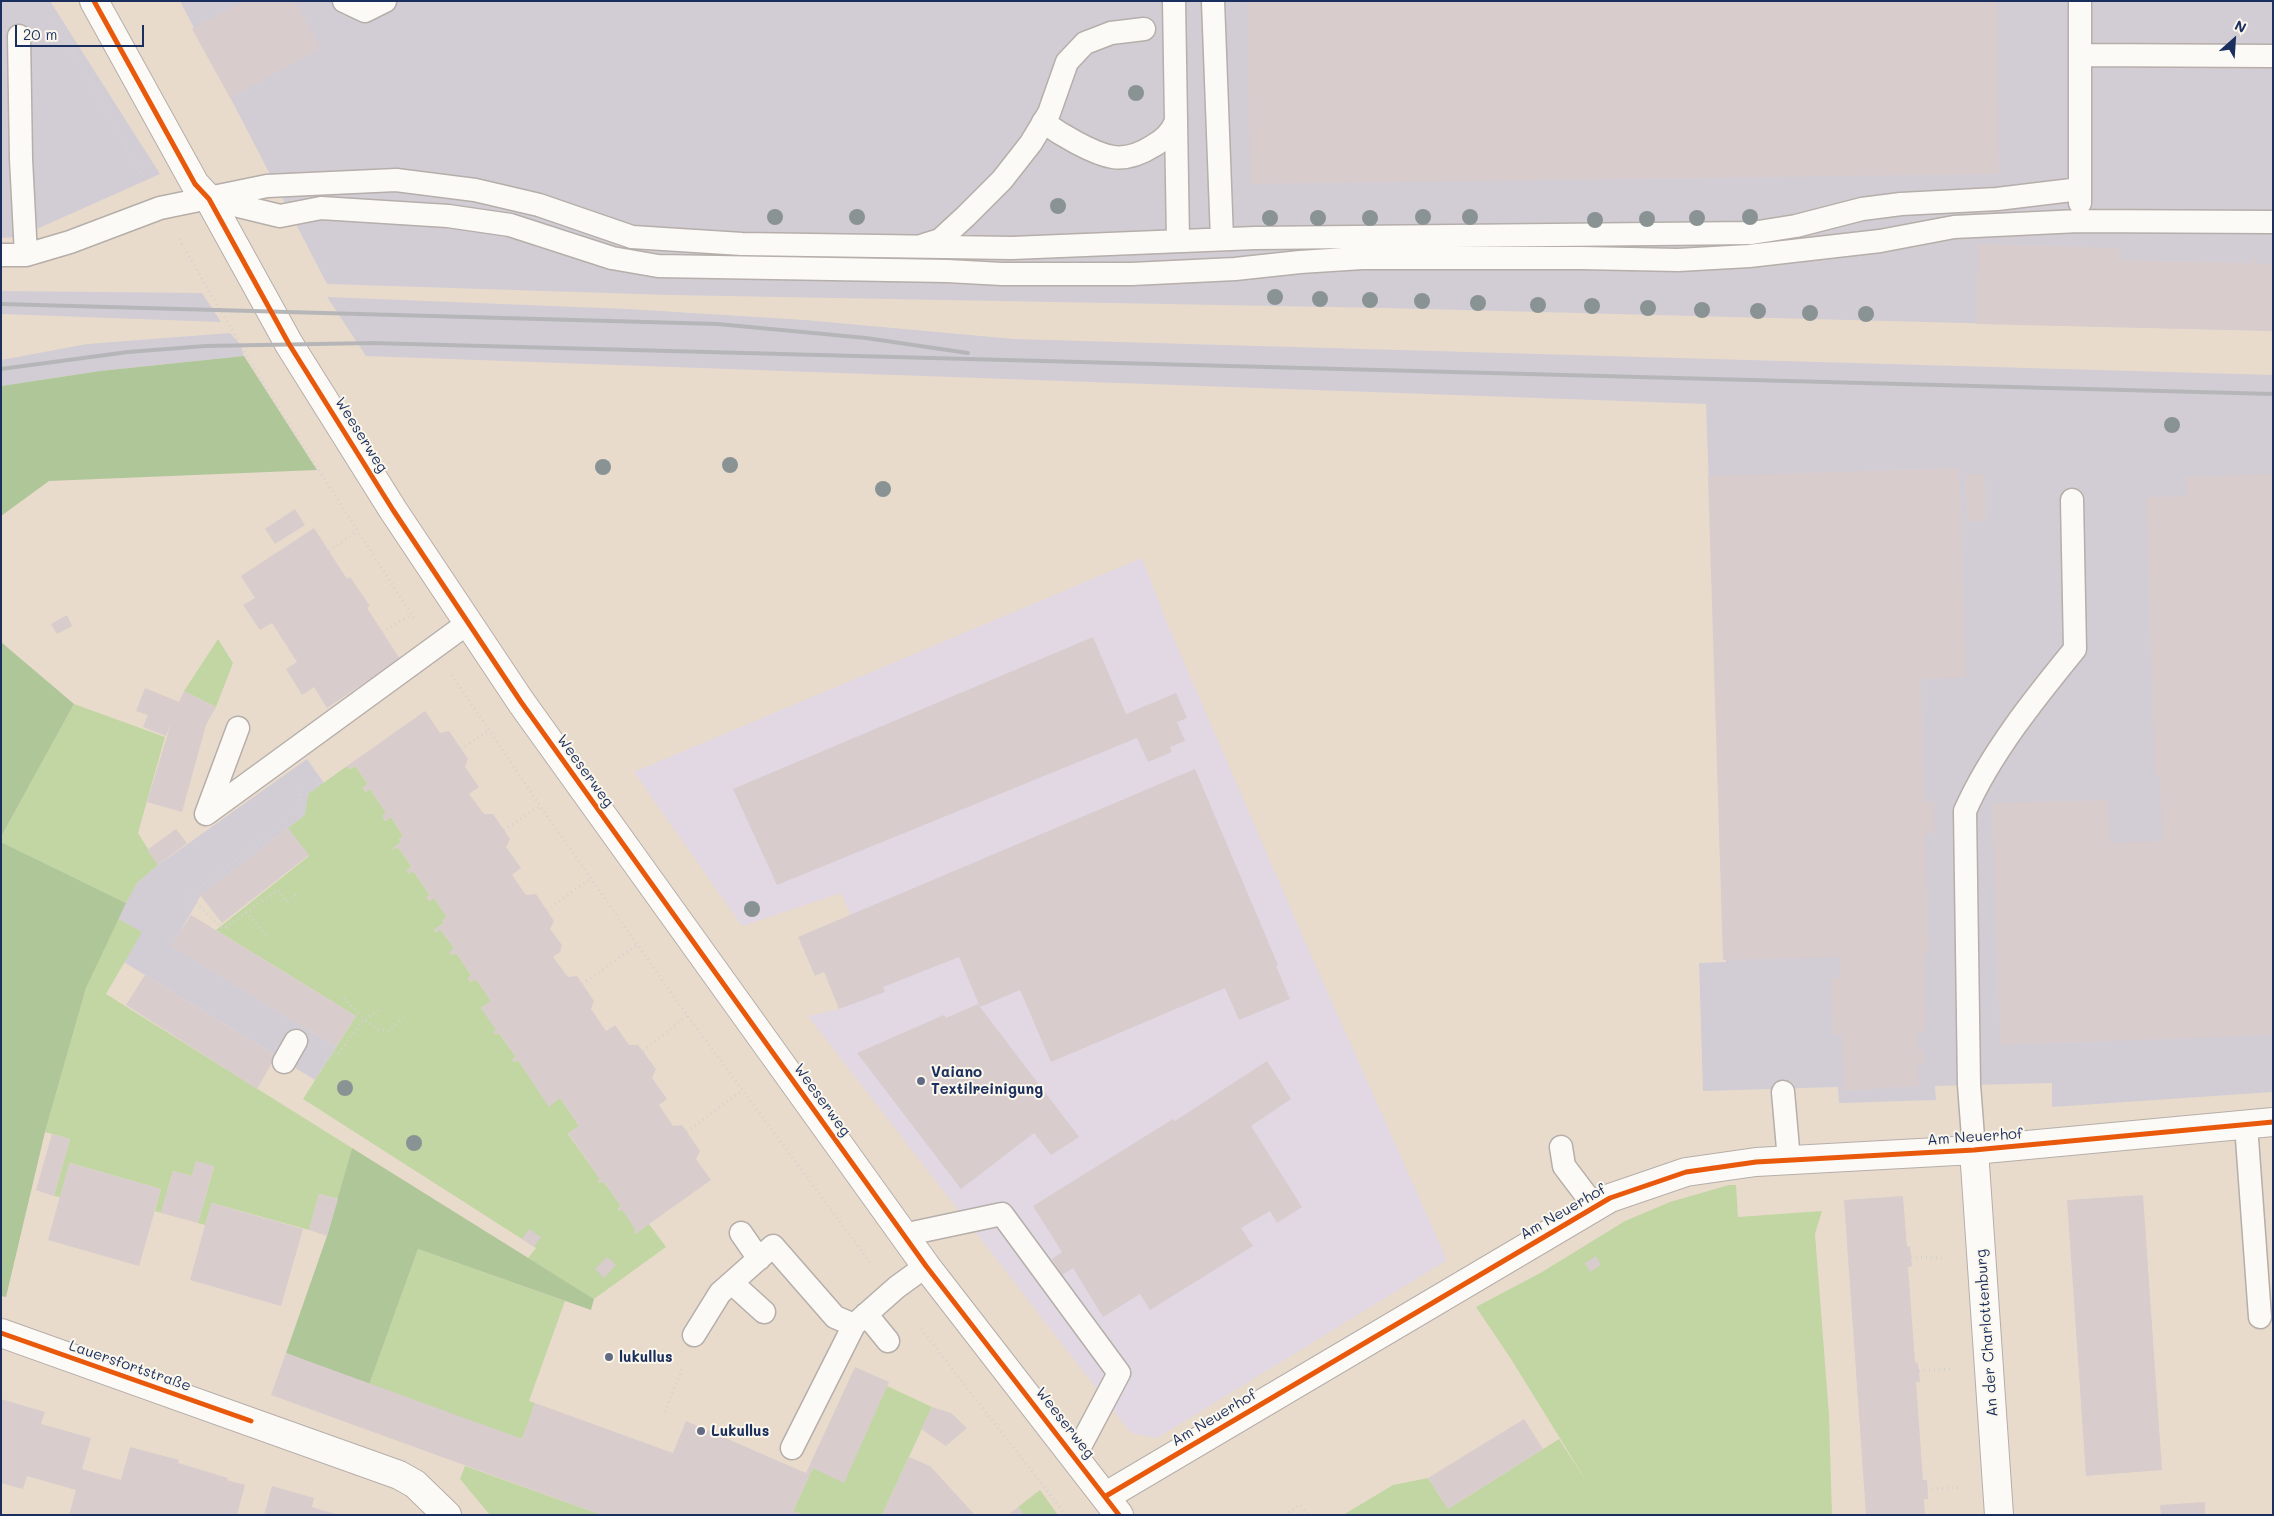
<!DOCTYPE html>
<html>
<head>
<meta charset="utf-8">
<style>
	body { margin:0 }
	#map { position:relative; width:2274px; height:1516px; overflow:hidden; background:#e9dbcc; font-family:Mali,sans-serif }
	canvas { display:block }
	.frame { position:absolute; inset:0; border:2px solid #1b2f5e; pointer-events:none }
	.north { position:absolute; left:2209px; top:15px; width:50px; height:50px; -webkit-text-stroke:4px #fbf7ec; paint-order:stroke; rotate:26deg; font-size:14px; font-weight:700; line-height:20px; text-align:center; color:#1b2f5e }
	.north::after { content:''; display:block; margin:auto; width:18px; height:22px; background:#1b2f5e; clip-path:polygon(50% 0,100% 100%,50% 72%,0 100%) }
	.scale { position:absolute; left:15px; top:25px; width:129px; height:22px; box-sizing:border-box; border:2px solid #1b2f5e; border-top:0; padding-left:6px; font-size:15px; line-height:18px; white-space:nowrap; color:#1b2f5e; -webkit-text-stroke:4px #fbf7ec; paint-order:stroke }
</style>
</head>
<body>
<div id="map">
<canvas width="2274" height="1516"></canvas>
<div class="frame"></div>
<div class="north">N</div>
<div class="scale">20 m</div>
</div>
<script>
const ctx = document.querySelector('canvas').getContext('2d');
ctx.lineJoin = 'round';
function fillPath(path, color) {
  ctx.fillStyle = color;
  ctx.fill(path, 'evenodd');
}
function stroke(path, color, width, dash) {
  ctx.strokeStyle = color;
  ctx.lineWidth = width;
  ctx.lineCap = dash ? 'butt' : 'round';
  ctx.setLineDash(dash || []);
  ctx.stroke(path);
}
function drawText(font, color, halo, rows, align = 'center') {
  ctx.font = font + ' Mali,sans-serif';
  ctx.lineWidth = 4;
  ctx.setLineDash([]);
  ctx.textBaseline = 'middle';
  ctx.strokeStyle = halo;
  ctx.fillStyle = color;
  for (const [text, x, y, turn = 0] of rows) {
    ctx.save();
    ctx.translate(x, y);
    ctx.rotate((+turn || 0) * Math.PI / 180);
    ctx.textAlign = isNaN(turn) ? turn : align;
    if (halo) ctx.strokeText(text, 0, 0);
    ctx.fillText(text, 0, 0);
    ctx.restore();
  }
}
const built = new Path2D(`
	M 1142,558 L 1167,623 L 1310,953 L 1447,1260 L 1157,1438 L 1131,1433 L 808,1016 L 839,1009 L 884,991 L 841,893 L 742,926 L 634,772 Z`);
const industrial = new Path2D(`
	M 1,1 L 50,1 L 160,174 L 19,237 L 1,238 Z
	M 180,1 L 2273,1 L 2273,331 L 1385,308 L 670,295 L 327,284 Z
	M 1,291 L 202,293 L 221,322 L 1,314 Z
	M 327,297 L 628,309 L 805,320 L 1014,339 L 2273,375 L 2273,1092 L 2052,1107 L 2052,1083 L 1935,1086 L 1936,1100 L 1839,1103 L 1838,1087 L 1703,1091 L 1699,963 L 1726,962 L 1706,404 L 366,356 Z
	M 230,333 L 240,344 L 244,356 L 100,371 L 1,386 L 1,360 L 87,344 Z
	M 307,759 L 324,783 L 308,794 L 305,815 L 201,895 L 172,946 L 336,1047 L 315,1080 L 124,962 L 141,932 L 117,918 L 137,883 L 158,865 Z`);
const green = new Path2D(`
	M 218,639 L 233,663 L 216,707 L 184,691 Z
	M 74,704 L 165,737 L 138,833 L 158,865 L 137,883 L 126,903 L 1,842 L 1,837 Z
	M 347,766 L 350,769 L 355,766 L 368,784 L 363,788 L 366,792 L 370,789 L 386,813 L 383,816 L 385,821 L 391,817 L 403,836 L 399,839 L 401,842 L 392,849 L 398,847 L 412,867 L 407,870 L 409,874 L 413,871 L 430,895 L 427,897 L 429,901 L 434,898 L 447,917 L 442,920 L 444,923 L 434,930 L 436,932 L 440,929 L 454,948 L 450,952 L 452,955 L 456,953 L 471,975 L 468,979 L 471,982 L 476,979 L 491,1001 L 481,1008 L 516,1057 L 512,1060 L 514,1062 L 518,1060 L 549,1106 L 560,1098 L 579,1126 L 568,1134 L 600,1179 L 598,1181 L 600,1183 L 603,1181 L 621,1206 L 618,1209 L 619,1211 L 622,1209 L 636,1230 L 635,1234 L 649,1224 L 666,1247 L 594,1299 L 528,1258 L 536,1248 L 303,1099 L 356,1016 L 216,930 L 309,856 L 288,828 L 305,815 L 308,794 Z
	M 117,918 L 142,932 L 106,994 L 352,1148 L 338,1199 L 319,1194 L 309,1230 L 212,1203 L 205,1225 L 198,1223 L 214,1167 L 196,1161 L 192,1176 L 173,1171 L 161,1213 L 155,1211 L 161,1189 L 70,1163 L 60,1197 L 54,1196 L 70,1139 L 45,1132 L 86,988 Z
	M 1729,1185 L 1736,1185 L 1738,1217 L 1822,1211 L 1815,1234 L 1829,1415 L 1832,1515 L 1343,1515 L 1393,1485 L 1428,1478 L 1448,1509 L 1559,1439 L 1590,1487 L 1511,1359 L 1476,1307 L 1542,1272 L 1625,1221 L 1670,1202 Z
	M 418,1249 L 565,1301 L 529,1401 L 535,1403 L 522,1439 L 369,1385 Z
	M 887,1386 L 932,1407 L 882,1515 L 803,1515 L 793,1511 L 813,1468 L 844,1482 Z
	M 465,1466 L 602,1515 L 490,1515 L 460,1479 Z
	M 1040,1490 L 1058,1515 L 1024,1515 L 1018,1507 Z`);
const forest = new Path2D(`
	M 244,356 L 317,470 L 49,481 L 1,516 L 1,386 L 100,371 Z
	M 1,642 L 74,704 L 1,837 Z
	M 1,842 L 126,903 L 86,988 L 45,1132 L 6,1297 L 1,1296 Z
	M 352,1148 L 594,1299 L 591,1310 L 418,1249 L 369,1385 L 286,1353 L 327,1236 Z`);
const building = new Path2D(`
	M 243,1 L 295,1 L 321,48 L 230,98 L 192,29 Z
	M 1247,1 L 1997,1 L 1999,174 L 1250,184 Z
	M 1978,244 L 2119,248 L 2119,260 L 2142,261 L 2142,257 L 2146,257 L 2145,261 L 2196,262 L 2197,258 L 2200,258 L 2200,262 L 2252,263 L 2252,259 L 2256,259 L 2256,263 L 2273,264 L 2273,331 L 1976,324 Z
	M 1959,468 L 1966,677 L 1921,679 L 1924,801 L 1934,803 L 1935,833 L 1925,833 L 1929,953 L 1924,954 L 1926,1031 L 1917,1031 L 1917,1050 L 1924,1050 L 1924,1064 L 1918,1064 L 1919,1086 L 1844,1091 L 1842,1034 L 1832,1034 L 1831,978 L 1840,978 L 1839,957 L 1723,960 L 1708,476 Z
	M 1985,474 L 1986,521 L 1967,521 L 1966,475 Z
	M 2273,474 L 2273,1035 L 2000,1045 L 1992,803 L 2108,800 L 2110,843 L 2162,841 L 2160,777 L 2155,778 L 2146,497 L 2187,496 L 2186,477 Z
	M 295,509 L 305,525 L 275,544 L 265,529 Z
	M 314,528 L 347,579 L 350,577 L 370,606 L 367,608 L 400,659 L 327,708 L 314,687 L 302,695 L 286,669 L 297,662 L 272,623 L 260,630 L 243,605 L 255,598 L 241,576 Z
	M 67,615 L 72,626 L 57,634 L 51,624 Z
	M 1093,637 L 1126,714 L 1176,693 L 1187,718 L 1177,722 L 1185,741 L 1170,747 L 1172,752 L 1148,762 L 1137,738 L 777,885 L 733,789 Z
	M 145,688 L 179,702 L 184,691 L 216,707 L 206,725 L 182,812 L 147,802 L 172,720 L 166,736 L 143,727 L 148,715 L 136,711 Z
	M 425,711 L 440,733 L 449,731 L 468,759 L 465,767 L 479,787 L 469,794 L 484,814 L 493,814 L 504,830 L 510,839 L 506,847 L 521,868 L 512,875 L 526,895 L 536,894 L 554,921 L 550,929 L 562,945 L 560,952 L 553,957 L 568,977 L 577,976 L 594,1001 L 591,1009 L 606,1031 L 615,1025 L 629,1045 L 638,1045 L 656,1069 L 652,1078 L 667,1099 L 659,1105 L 673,1126 L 682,1125 L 700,1151 L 696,1159 L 711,1180 L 635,1234 L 633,1232 L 636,1230 L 622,1209 L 619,1211 L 618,1209 L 621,1206 L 603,1181 L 600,1183 L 598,1181 L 600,1179 L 568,1133 L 579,1126 L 560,1098 L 549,1107 L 518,1060 L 514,1062 L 512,1060 L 516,1057 L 499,1033 L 495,1035 L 493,1032 L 496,1030 L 481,1008 L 491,1001 L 476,979 L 471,982 L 468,978 L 471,975 L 456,953 L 452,955 L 449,952 L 454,948 L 440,929 L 436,933 L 434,930 L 444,923 L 442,920 L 447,917 L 434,898 L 429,901 L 426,897 L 430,895 L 413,871 L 409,874 L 407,870 L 412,867 L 398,847 L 393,850 L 392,849 L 401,842 L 399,839 L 403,836 L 391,817 L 386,821 L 382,816 L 386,813 L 370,789 L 366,792 L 363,787 L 368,784 L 355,766 L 349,769 L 347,766 Z
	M 1195,769 L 1278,965 L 1276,966 L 1290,999 L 1239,1020 L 1225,988 L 1051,1062 L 1020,990 L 980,1007 L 1079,1137 L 1051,1155 L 1034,1133 L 961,1189 L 857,1053 L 944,1015 L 946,1018 L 978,1004 L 980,1007 L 959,957 L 883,987 L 885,992 L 839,1009 L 824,972 L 815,976 L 798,937 Z
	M 288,828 L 309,855 L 222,923 L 200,895 Z
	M 176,829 L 187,843 L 158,865 L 147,850 Z
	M 191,915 L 356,1016 L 336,1047 L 171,946 Z
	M 145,975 L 276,1056 L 257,1089 L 126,1005 Z
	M 1267,1061 L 1291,1099 L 1251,1126 L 1302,1207 L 1277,1223 L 1270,1211 L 1241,1228 L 1253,1246 L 1150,1310 L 1140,1294 L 1103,1317 L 1073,1268 L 1062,1275 L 1052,1259 L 1062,1252 L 1033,1206 L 1173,1119 L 1175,1121 Z
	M 52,1134 L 70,1139 L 54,1196 L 36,1190 Z
	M 196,1161 L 214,1166 L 198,1223 L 161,1213 L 173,1171 L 192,1176 Z
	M 69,1163 L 161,1189 L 139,1266 L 48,1240 Z
	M 319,1194 L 338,1199 L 327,1236 L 309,1230 Z
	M 2143,1195 L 2162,1470 L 2086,1476 L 2067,1200 Z
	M 1903,1196 L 1907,1247 L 1910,1246 L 1911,1257 L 1912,1266 L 1908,1267 L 1915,1362 L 1918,1363 L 1920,1382 L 1916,1382 L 1923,1480 L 1927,1480 L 1928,1499 L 1924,1499 L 1925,1515 L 1866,1515 L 1844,1200 Z
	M 211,1203 L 303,1229 L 281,1306 L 190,1280 Z
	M 529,1229 L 541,1237 L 534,1247 L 522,1239 Z
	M 1596,1256 L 1601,1265 L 1590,1272 L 1585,1263 Z
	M 607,1257 L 616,1265 L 604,1278 L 595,1269 Z
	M 286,1353 L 522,1439 L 535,1403 L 673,1453 L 686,1421 L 806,1473 L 855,1367 L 889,1382 L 844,1483 L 813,1468 L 793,1511 L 803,1515 L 602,1515 L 271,1395 Z
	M 1,1399 L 45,1412 L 41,1424 L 91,1438 L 82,1469 L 121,1480 L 130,1447 L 179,1460 L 178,1463 L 228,1478 L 227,1480 L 245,1485 L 237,1515 L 69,1515 L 76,1490 L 27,1476 L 23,1489 L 1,1483 Z
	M 932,1407 L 951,1413 L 967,1428 L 946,1446 L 921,1429 Z
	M 1524,1419 L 1543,1449 L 1448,1509 L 1428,1478 Z
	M 909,1457 L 930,1466 L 975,1515 L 882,1515 Z
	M 272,1486 L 314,1498 L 312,1507 L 338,1515 L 264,1515 Z
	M 2205,1502 L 2205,1515 L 2161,1515 L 2160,1505 Z
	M 1018,1507 L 1024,1515 L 1008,1515 Z`);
const path = new Path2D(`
	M 45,1 L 143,177
	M 179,239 L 263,383 L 415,620
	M 329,551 L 357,531
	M 382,632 L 411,615
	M 452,675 L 540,806 L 686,1014 L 872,1265
	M 461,749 L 489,730
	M 315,779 L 320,786
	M 504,830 L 540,806
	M 296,895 L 287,902 L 278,890 L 223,929 L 189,896 L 297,812 L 302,789
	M 547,910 L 591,878
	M 246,912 L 268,937
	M 582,984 L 637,945
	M 344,998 L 364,1019 L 381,1009
	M 643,1051 L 688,1015
	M 325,1059 L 327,1061 L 333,1052 L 338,1054 L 364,1019 L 379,1030 L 389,1031 L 405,1016
	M 687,1132 L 741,1091
	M 1911,1257 L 1944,1258
	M 921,1329 L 1066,1515
	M 1919,1371 L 1951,1369
	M 665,1412 L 683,1366
	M 1927,1489 L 1962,1487
	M 1284,1515 L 1300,1505 L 1309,1515`);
const lane = new Path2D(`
	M 344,1 L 365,11 L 385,1
	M 1174,1 L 1178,241
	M 1213,1 L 1222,239
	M 19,36 L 21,159 L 26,255
	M 2080,55 L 2273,56
	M 1043,122 C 1060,134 1093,154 1113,157 C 1127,159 1142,153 1153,146 C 1164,140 1172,132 1176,121
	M 214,200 L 280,216 L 321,208 L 448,216 L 510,225 L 612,258 L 658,266 L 947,271 L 1002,274 L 1132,274 L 1235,269 L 1300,262 L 1362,258 L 1581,258 L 1678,260 L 1749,256 L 1880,241 L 1954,227 L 2079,221 L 2273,222
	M 2080,203 L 2080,1
	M 924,245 L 940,240 L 966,216 L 1002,180 L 1031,143 L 1049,113 L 1067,62 L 1085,43 L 1111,33 L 1144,29
	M 1,255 L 26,255 L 70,242 L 160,208 L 267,186 L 396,180 L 475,190 L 539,205 L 632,237 L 742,244 L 1012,248 L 1255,238 L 1752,233 L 1796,226 L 1862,209 L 1901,204 L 1997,199 L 2080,189
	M 238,728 L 206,814 L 468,623
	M 284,1062 L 296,1041
	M 1783,1092 L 1789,1160
	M 2246,1125 L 2260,1317
	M 1561,1147 L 1564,1166 L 1595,1207
	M 1974,1150 L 1969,1085 L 1965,811 C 1990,754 2035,698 2075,649 L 2072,500
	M 741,1233 L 759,1259
	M 903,1235 L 1002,1214 L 1119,1373 L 1075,1456
	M 732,1283 L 764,1312
	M 866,1314 L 888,1341
	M 694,1335 L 720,1293 L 773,1246 L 835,1317 L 854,1325 L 897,1287 L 926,1266
	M 792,1448 L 854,1325`);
const street = new Path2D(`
	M 94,1 L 195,184 L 209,199 L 289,344 L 393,510 L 521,702 L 926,1266 L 1119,1515
	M 1974,1150 L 1999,1515
	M 1,1333 L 399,1475 L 415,1484 L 447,1515
	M 1106,1496 L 1610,1198 L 1686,1172 L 1756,1162 L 1974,1150 L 2273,1122`);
const rail = new Path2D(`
	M 1,304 L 718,324 L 866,338 L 968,353
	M 1,369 L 128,352 L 205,346 L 372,343 L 2273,394`);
const cycleway = new Path2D(`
	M 94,1 L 195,184 L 209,199 L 289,344 L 393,510 L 521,702 L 926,1266 L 1119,1515
	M 1,1333 L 251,1421
	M 1106,1496 L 1610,1198 L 1686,1172 L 1756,1162 L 1974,1150 L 2273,1122`);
const trees = [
	[1136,93],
	[1058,206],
	[775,217],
	[857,217],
	[1423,217],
	[1470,217],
	[1750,217],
	[1270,218],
	[1318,218],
	[1370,218],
	[1697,218],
	[1647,219],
	[1595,220],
	[1275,297],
	[1320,299],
	[1370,300],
	[1422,301],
	[1478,303],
	[1538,305],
	[1592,306],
	[1648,308],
	[1702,310],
	[1758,311],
	[1810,313],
	[1866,314],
	[2172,425],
	[730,465],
	[603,467],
	[883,489],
	[752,909],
	[345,1088],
	[414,1143]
];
const markers = [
	[921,1081,5,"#636b84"],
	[609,1357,5,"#636b84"],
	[701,1431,5,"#636b84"]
];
const streetNames = [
	["Weeserweg",361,435,58],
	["Weeserweg",585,771,54],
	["Weeserweg",822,1100,54],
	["Am Neuerhof",1975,1137,-4],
	["Am Neuerhof",1563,1212,-30],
	["An der Charlottenburg",1987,1333,-94],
	["Lauersfortstraße",130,1366,19],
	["Am Neuerhof",1214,1418,-31],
	["Weeserweg",1065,1423,52]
];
const poiNames = [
	["Vaiano",931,1072],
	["Textilreinigung",931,1089],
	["lukullus",619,1357],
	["Lukullus",711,1431]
];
fillPath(built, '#e1d8e4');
fillPath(industrial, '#d2cdd5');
fillPath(green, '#c1d6a3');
fillPath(forest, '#afc699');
fillPath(building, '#d8cccd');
stroke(lane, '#b5aea9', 25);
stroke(street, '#b5aea9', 30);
stroke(path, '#d4d2d0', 3, [1, 4]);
stroke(lane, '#fcfaf7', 22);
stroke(street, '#fcfaf7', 28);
stroke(rail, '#b6b6b9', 4);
stroke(cycleway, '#e8590c', 5);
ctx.fillStyle = '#8a9394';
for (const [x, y] of trees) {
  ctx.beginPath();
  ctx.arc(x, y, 8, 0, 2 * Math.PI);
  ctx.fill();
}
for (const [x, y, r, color] of markers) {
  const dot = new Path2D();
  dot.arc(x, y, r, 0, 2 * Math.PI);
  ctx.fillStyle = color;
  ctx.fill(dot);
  stroke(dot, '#fbf7ec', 2);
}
drawText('15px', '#1b2f5e', '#fbf7ec', streetNames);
drawText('bold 15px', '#1b2f5e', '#fbf7ec', poiNames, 'left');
</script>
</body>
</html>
